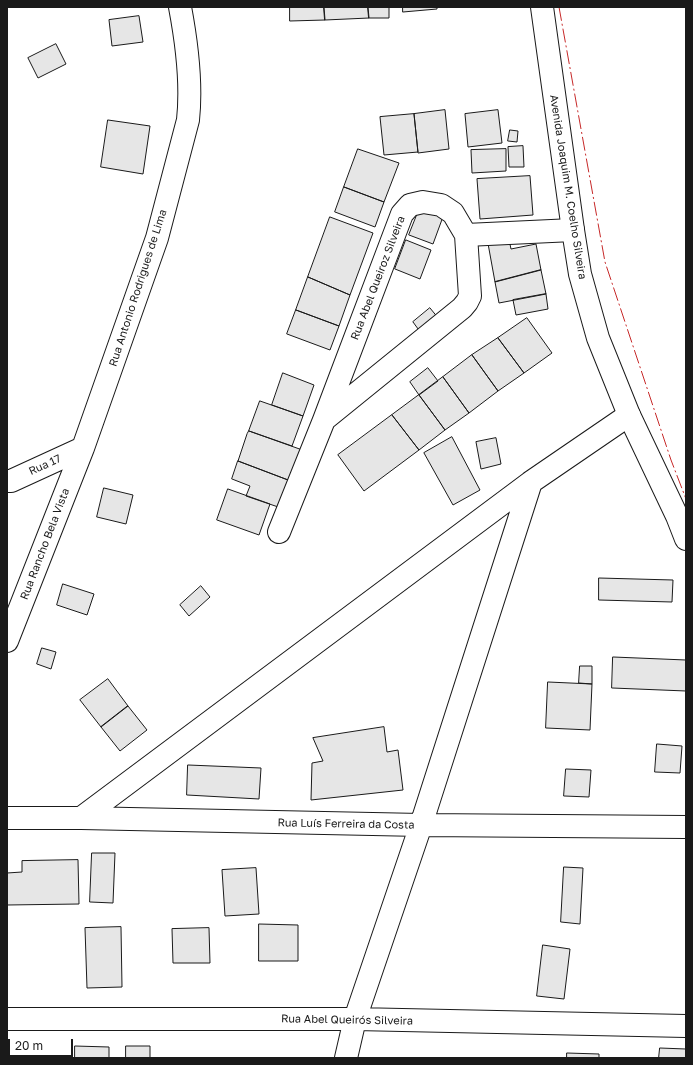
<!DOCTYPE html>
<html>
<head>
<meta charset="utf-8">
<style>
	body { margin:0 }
	#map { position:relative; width:693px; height:1065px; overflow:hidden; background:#fff; font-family:"Golos Text",sans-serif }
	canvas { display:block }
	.frame { position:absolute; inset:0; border:8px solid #1a1a1a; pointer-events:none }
	.scale { position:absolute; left:8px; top:1039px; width:65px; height:18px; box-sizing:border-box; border:2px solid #1a1a1a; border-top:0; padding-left:5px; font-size:12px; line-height:14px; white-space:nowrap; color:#1a1a1a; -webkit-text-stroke:3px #fff; paint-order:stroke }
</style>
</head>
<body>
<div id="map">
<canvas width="693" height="1065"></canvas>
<div class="frame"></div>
<div class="scale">20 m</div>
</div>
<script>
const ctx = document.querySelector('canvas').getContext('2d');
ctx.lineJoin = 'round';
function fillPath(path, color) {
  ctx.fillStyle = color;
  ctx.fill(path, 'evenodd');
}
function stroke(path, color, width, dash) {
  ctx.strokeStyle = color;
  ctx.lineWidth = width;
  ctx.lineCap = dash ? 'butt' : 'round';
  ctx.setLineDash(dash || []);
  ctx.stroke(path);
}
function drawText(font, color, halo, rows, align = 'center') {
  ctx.font = font + ' "Golos Text",sans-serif';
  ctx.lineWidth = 3;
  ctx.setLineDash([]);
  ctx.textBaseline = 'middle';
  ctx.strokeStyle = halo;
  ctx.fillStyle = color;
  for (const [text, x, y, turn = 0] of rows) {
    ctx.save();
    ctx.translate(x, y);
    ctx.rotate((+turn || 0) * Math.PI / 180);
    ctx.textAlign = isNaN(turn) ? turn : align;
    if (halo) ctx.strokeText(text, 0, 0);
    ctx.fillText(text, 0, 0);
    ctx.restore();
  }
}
const building = new Path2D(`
	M 290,7 L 324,7 L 325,20 L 290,21 Z
	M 324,7 L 368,7 L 369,18 L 325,20 Z
	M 368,7 L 389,7 L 389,18 L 369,18 Z
	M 403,7 L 437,7 L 437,9 L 403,12 Z
	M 139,16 L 143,42 L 112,46 L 109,20 Z
	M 56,44 L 66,64 L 38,78 L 28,58 Z
	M 445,110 L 449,149 L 418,153 L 414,114 Z
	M 498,110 L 502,143 L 468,147 L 465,114 Z
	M 414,114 L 418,152 L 384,155 L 380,117 Z
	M 108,120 L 150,126 L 143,174 L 101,167 Z
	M 510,130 L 518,131 L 517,142 L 508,141 Z
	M 523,146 L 524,167 L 509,167 L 508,147 Z
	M 358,149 L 399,163 L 384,202 L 344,187 Z
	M 506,149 L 506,171 L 472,173 L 471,150 Z
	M 530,176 L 533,215 L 480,219 L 477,179 Z
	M 344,187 L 384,202 L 375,227 L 335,212 Z
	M 421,205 L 444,214 L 433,244 L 409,235 Z
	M 330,217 L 373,233 L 350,295 L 308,277 Z
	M 508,235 L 511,249 L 536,244 L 541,270 L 495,282 L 487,238 Z
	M 406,240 L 431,250 L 420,279 L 395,269 Z
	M 541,270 L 546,294 L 499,303 L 495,282 Z
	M 308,277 L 350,295 L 339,326 L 296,310 Z
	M 546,294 L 548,309 L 516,315 L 513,300 Z
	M 430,308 L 439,319 L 421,333 L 413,322 Z
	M 296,310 L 339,326 L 330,350 L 287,334 Z
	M 527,318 L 552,353 L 524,373 L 498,338 Z
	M 498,338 L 524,373 L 498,391 L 472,355 Z
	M 472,355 L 498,391 L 469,413 L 443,377 Z
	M 428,368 L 438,381 L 419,395 L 410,382 Z
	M 283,373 L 314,385 L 303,416 L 272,405 Z
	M 443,377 L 469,413 L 445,430 L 419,395 Z
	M 419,395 L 445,430 L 419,450 L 392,415 Z
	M 260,401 L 303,416 L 292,446 L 249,431 Z
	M 392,415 L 419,450 L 364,491 L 338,455 Z
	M 249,431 L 308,452 L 296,483 L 238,461 L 247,434 Z
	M 452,437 L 480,490 L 453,505 L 424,453 Z
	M 496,438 L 501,464 L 481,469 L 476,442 Z
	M 238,461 L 296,483 L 287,510 L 246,496 L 250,486 L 232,479 Z
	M 104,488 L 133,495 L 126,524 L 97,517 Z
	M 228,489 L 270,504 L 259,535 L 217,520 Z
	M 599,578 L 673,580 L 672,602 L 599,600 Z
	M 63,584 L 94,594 L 87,615 L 57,605 Z
	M 201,586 L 210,597 L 189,616 L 180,605 Z
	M 42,648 L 56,652 L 51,669 L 37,664 Z
	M 613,657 L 686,660 L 686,691 L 612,688 Z
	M 580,666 L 592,666 L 592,684 L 579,683 Z
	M 108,679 L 128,706 L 101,727 L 80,700 Z
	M 548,682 L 592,684 L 590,730 L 546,728 Z
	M 128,706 L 147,730 L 120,751 L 101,727 Z
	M 384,727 L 387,752 L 398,750 L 403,790 L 311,800 L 312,763 L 323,761 L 313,738 Z
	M 657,744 L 682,746 L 680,773 L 655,772 Z
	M 188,765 L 261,768 L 259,799 L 187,795 Z
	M 566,769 L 591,770 L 589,797 L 564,796 Z
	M 92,853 L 115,853 L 113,903 L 90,902 Z
	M 78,860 L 79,904 L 7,905 L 7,873 L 22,872 L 22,861 Z
	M 564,867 L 583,868 L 580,924 L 561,922 Z
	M 256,868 L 259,914 L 225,916 L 222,870 Z
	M 259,924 L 298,925 L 298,961 L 259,961 Z
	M 121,927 L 122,987 L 87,988 L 85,928 Z
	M 209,928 L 210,963 L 173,963 L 172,929 Z
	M 543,945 L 570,949 L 564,999 L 537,996 Z
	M 75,1046 L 109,1047 L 109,1058 L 75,1058 Z
	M 126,1046 L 150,1046 L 150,1058 L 126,1058 Z
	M 660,1048 L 686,1049 L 686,1058 L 659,1058 Z
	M 567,1053 L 599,1054 L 599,1058 L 567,1058 Z`);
const minor = new Path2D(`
	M 325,419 L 462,308 L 467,302 L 470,296 L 466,235
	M 7,481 L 11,481 L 83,448
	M 279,532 L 324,420 L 402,214 L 410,205 L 423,202 L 441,205 L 453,213 L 466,235 L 573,230
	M 7,641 L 83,448 L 157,238 L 188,120 C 192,83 187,44 180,7
	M 7,818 L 81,818 L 421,825 L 686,827
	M 81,818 L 531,482 L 629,415
	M 7,1019 L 355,1019 L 686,1026
	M 346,1058 L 355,1019 L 421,825 L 531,482`);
const major = new Path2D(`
	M 542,7 L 573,230 L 580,274 L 598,338 L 629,415 L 677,516 L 686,539`);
const power = new Path2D(`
	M 559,7 L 605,262 L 671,460 L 686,499`);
const streetNames = [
	["Avenida Joaquim M. Coelho Silveira",568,187,81],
	["Rua Abel Queiroz Silveira",378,278,-69],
	["Rua Antonio Rodrigues de Lima",138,288,-72],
	["Rua 17",45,465,-25],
	["Rua Rancho Bela Vista",45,544,-69],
	["Rua Luís Ferreira da Costa",346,824,1],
	["Rua Abel Queirós Silveira",347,1020,1]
];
fillPath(building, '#e6e6e6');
stroke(building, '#1a1a1a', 1);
stroke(minor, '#1a1a1a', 24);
stroke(major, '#1a1a1a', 24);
stroke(minor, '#fff', 22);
stroke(major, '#fff', 22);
stroke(power, '#c62828', 1, [14, 3, 2, 3]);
drawText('11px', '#1a1a1a', '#fff', streetNames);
</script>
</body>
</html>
